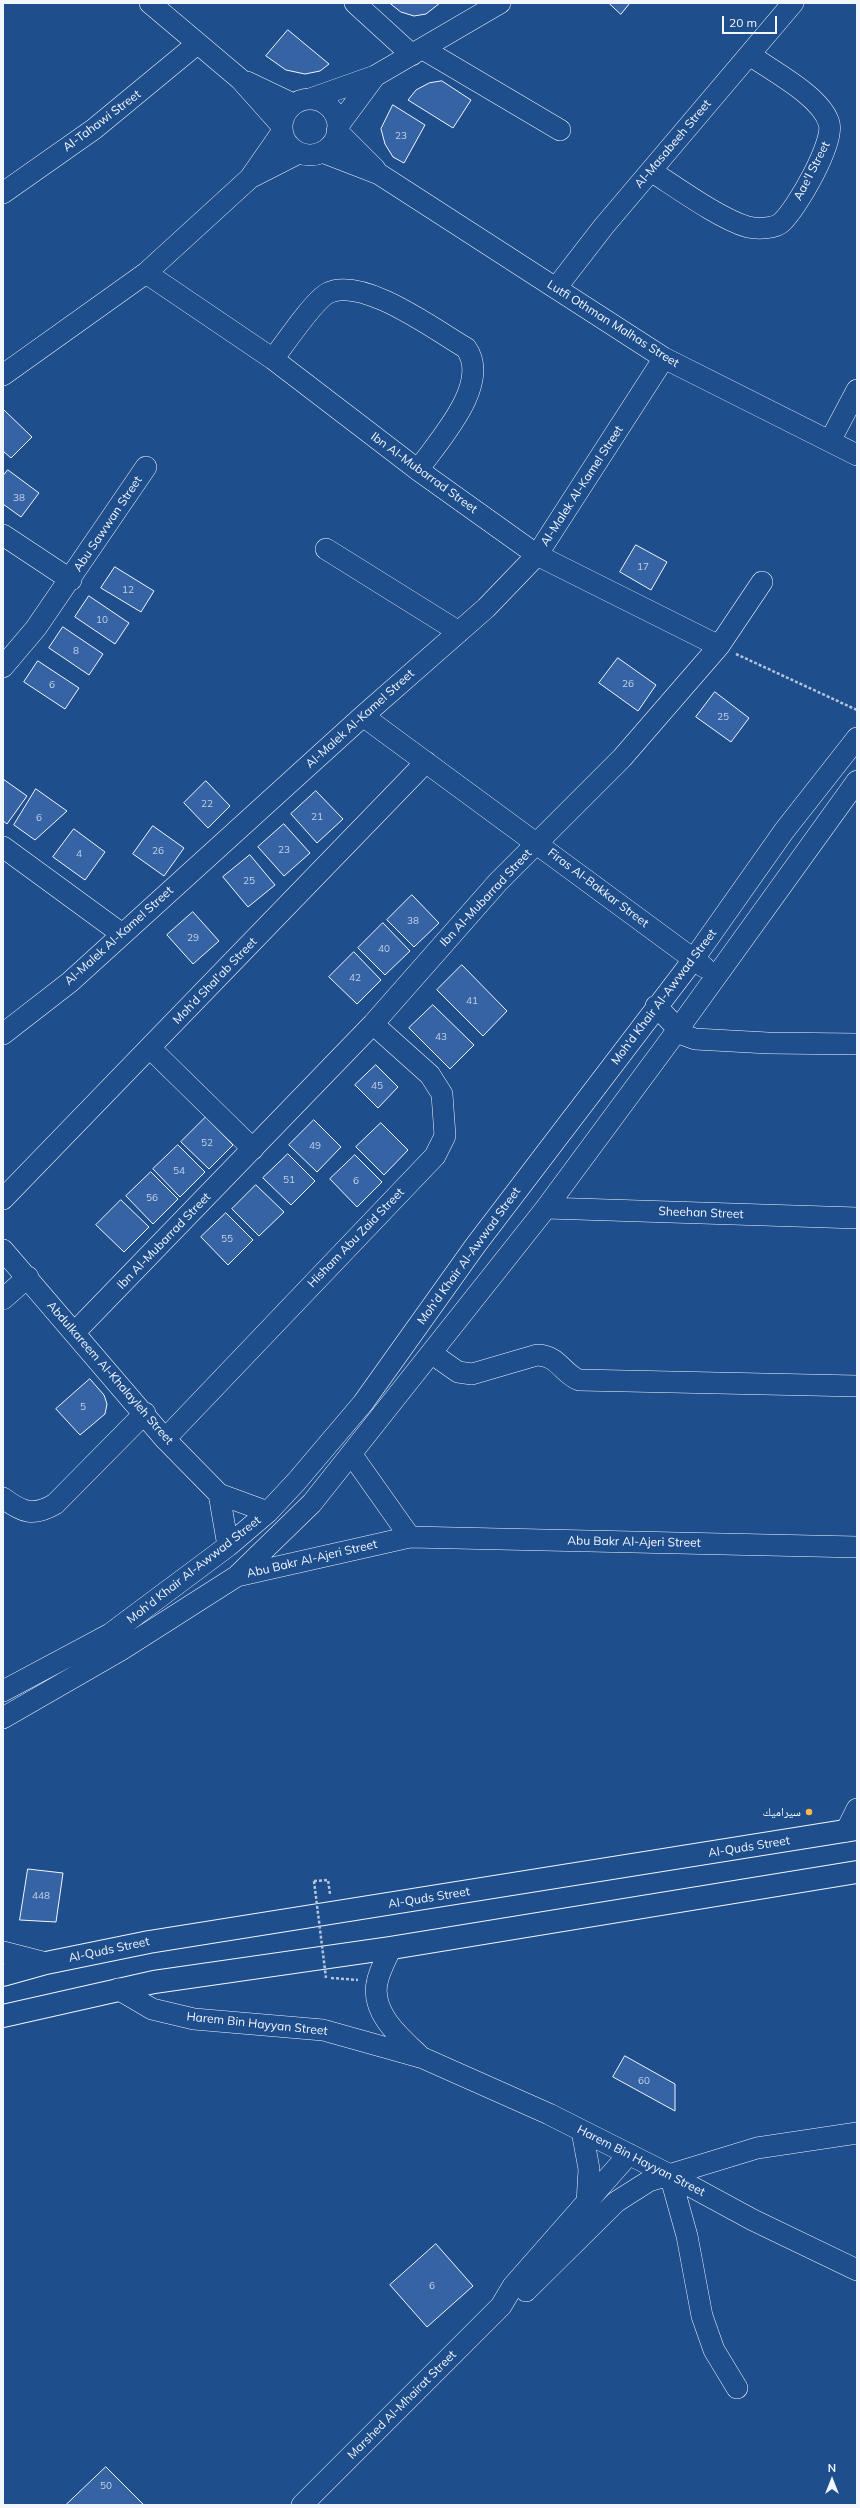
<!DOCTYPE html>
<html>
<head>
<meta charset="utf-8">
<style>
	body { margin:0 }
	#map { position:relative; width:860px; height:2508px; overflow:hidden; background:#1f4e8c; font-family:Mulish,sans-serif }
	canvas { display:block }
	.frame { position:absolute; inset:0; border:4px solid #f2f6ff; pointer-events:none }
	.north { position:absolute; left:812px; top:2460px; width:40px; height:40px; -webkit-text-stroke:3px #1f4e8c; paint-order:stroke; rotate:0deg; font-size:11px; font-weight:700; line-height:16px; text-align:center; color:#f2f6ff }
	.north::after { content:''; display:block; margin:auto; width:14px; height:18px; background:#f2f6ff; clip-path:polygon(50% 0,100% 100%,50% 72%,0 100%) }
	.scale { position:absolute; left:722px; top:16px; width:55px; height:18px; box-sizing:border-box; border:2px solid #f2f6ff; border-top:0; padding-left:5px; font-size:12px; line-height:14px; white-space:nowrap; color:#f2f6ff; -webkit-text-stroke:3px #1f4e8c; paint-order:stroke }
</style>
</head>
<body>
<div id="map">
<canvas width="860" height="2508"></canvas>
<div class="frame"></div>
<div class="north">N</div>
<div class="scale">20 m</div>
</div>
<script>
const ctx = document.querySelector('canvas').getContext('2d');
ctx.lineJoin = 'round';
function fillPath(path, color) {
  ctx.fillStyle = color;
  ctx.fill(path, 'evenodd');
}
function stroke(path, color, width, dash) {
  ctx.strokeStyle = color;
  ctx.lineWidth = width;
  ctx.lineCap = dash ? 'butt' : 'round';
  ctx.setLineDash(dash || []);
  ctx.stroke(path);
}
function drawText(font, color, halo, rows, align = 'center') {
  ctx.font = font + ' Mulish,"Noto Naskh Arabic",sans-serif';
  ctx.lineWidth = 3;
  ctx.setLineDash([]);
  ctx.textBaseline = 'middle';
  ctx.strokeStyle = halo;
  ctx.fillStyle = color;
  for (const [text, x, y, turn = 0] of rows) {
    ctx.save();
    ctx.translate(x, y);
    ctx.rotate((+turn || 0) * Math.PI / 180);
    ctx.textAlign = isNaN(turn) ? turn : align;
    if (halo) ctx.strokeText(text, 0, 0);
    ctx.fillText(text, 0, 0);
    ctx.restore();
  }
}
const building = new Path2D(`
	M 390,3 L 440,3 L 426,14 L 414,16 L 401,12 Z
	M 609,3 L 630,3 L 621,14 Z
	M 288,30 L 329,64 L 320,71 L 305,74 L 286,70 L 266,56 Z
	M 442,81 L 471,100 L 453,128 L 408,100 L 416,90 L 429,83 Z
	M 393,105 L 425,125 L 404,163 L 393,157 L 385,144 L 381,129 Z
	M 3,409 L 32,437 L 11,458 L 3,451 Z
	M 8,470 L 39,493 L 21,517 L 3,504 L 3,476 Z
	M 636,545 L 667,562 L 651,590 L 620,572 Z
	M 115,567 L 154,591 L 141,612 L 101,588 Z
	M 89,596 L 129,623 L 115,644 L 75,617 Z
	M 63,627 L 103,654 L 89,675 L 49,648 Z
	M 618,658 L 656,685 L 638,711 L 599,683 Z
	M 38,661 L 79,688 L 65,709 L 24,682 Z
	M 715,692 L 749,718 L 731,742 L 696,717 Z
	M 3,779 L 27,796 L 7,824 L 3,821 Z
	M 206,781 L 230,806 L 208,828 L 184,803 Z
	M 36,789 L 67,811 L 35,840 L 14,825 Z
	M 316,791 L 343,819 L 317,843 L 291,814 Z
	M 284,824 L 310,853 L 284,876 L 258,847 Z
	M 153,826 L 184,848 L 164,876 L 133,854 Z
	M 74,829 L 105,852 L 85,880 L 53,857 Z
	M 250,855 L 275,885 L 248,907 L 223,877 Z
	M 412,895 L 439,923 L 414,947 L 387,920 Z
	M 193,912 L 219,941 L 193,964 L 167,935 Z
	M 383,923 L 410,951 L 385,975 L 358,948 Z
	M 354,952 L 381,980 L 357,1004 L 329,977 Z
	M 462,965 L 507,1011 L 483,1036 L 437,990 Z
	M 433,1005 L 474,1045 L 450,1069 L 409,1028 Z
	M 376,1065 L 398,1087 L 378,1108 L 355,1085 Z
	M 206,1117 L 233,1145 L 209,1169 L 181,1142 Z
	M 314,1120 L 341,1147 L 317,1172 L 289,1145 Z
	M 381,1123 L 408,1150 L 384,1175 L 356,1147 Z
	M 178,1145 L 205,1172 L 180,1197 L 153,1169 Z
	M 288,1154 L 315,1181 L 291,1205 L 263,1178 Z
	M 355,1155 L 382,1182 L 357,1207 L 330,1179 Z
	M 151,1172 L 178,1199 L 153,1224 L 126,1196 Z
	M 256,1185 L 284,1212 L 259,1236 L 232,1209 Z
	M 121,1200 L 149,1227 L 124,1252 L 96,1225 Z
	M 226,1213 L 253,1240 L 228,1265 L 201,1237 Z
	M 90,1379 L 104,1395 L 107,1404 L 105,1414 L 80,1435 L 56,1409 Z
	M 28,1869 L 63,1873 L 56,1922 L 20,1920 Z
	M 625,2056 L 675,2084 L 675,2111 L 613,2077 Z
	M 436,2244 L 473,2286 L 427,2327 L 390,2285 Z
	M 106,2467 L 144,2505 L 66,2505 Z`);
const path = new Path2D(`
	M 736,654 L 857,710
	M 314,1881 L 328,1880 L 330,1894
	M 331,1978 L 358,1980`);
const minor = new Path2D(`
	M 150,3 L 240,79 L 282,126
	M 355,3 L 412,55
	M 423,49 L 560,130
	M 247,82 L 293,104
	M 310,99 L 375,76 L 500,3
	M282 127a28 28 0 1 1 56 0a28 28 0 1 1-56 0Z
	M 338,126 L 375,76
	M 337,131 L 375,169
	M 322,152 L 379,174 L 664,358 L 857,455
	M 651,171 C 676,187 720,219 748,227 C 757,229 775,229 782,222 C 797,208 835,142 829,123 C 821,96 772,71 750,55
	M 252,177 L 299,153
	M 3,193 L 94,129 L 197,44
	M 146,273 L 273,359 L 418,470 L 537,555 L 719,646
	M 556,288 L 604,226 L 793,3
	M 273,359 C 284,345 314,300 328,293 C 363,276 435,330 466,348 C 492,384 438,441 418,470
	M 3,375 L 146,273 L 250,178 L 282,132
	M 830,441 L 857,390
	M 3,535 L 71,580
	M 326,549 L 459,632
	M 3,667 L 36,628 L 146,467
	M 363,716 L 704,967
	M 3,847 L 122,934
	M 656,1006 L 684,1035 L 695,1039 L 768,1043 L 857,1044
	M 3,1034 L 70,982 L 363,716 L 486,608 L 537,555 L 664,358
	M 150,1048 L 253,1149
	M 3,1199 L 426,762
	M 546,1208 L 857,1218
	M 3,1250 L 165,1439 L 219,1494 L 268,1512
	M 3,1299 L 28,1277
	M 75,1332 L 373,1024 L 498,882 L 622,758 L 719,646 L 762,582
	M 431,1353 L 458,1372 L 472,1374 L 537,1355 C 558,1355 563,1374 579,1380 L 857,1386
	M 165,1439 L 435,1156 L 445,1136 L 442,1094 L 430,1075 L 373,1024
	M 352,1455 L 410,1537
	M 219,1494 L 228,1546
	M 3,1498 C 22,1512 33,1517 55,1504 L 145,1413
	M 237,1576 L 410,1537 L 857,1547
	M 3,1691 L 110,1634 L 228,1546 L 268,1512 L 296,1482 L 363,1403 L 475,1246 L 693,960 L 784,831 L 857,738
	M 3,1718 L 121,1650 L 237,1576 L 312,1503 L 546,1208 L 679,1028 L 857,781
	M 846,1831 L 857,1809
	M 391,1948 C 386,1959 379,1971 377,1983 C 371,2013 400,2037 419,2055
	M 3,1952 L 46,1963
	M 118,1989 L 152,2009 L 194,2019 L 323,2030 L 423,2058 L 549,2114 L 670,2175 L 753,2220 L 857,2270
	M 582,2131 L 589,2169 L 587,2203
	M 670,2175 L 687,2236 L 702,2316 L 714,2350 L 737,2388
	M 526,2291 L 616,2202 L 649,2181 L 757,2148 L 857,2133
	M 302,2505 L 501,2306 L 513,2286 L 629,2154`);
const highway = new Path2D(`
	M 3,1975 L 46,1963 L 149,1942 L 857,1829
	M 3,2016 L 154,1982 L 391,1948 L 857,1872`);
const pathBridge = new Path2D(`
	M 314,1881 L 326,1978`);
const markers = [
	[809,1812,4,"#ffb74d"]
];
const numberNames = [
	["23",401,136],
	["38",19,498],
	["17",643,567],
	["12",128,590],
	["10",102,620],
	["8",76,651],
	["26",628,684],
	["6",52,685],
	["25",723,717],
	["22",207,804],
	["21",317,817],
	["6",39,818],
	["23",284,850],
	["26",158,851],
	["4",79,854],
	["25",249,881],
	["38",413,921],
	["29",193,938],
	["40",384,949],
	["42",355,978],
	["41",472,1001],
	["43",441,1037],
	["45",377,1086],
	["52",207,1143],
	["49",315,1146],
	["54",179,1171],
	["51",289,1180],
	["6",356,1181],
	["56",152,1198],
	["55",227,1239],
	["5",83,1407],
	["448",41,1896],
	["60",644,2081],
	["6",432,2286],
	["50",106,2486]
];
const streetNames = [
	["Al-Tahawi Street",102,121,-37],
	["Al-Masabeeh Street",673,144,-50],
	["Aae'l Street",812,171,-63],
	["Lutfi Othman Malhas Street",613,324,32],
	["Ibn Al-Mubarrad Street",424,473,36],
	["Al-Malek Al-Kamel Street",582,486,-57],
	["Abu Sawwan Street",108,524,-56],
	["Al-Malek Al-Kamel Street",360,719,-42],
	["Firas Al-Bakkar Street",598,888,37],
	["Ibn Al-Mubarrad Street",486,898,-47],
	["Al-Malek Al-Kamel Street",119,936,-42],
	["Moh’d Shal’ab Street",215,981,-46],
	["Moh'd Khair Al-Awwad Street",664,997,-53],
	["Sheehan Street",701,1213,2],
	["Hisham Abu Zaid Street",356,1238,-46],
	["Ibn Al-Mubarrad Street",164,1241,-46],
	["Moh'd Khair Al-Awwad Street",469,1256,-54],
	["Abdulkareem Al-Khalayleh Street",110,1373,49],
	["Abu Bakr Al-Ajeri Street",634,1542,1],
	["Abu Bakr Al-Ajeri Street",312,1559,-13],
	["Moh'd Khair Al-Awwad Street",194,1570,-38],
	["Al-Quds Street",749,1847,-9],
	["Al-Quds Street",429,1898,-9],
	["Al-Quds Street",109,1950,-12],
	["Harem Bin Hayyan Street",257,2024,6],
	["Harem Bin Hayyan Street",641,2161,27],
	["Marshed Al-Mhairat Street",402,2405,-45]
];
const poiNames = [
	["سيراميك",801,1812]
];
fillPath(building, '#3563a3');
stroke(building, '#f2f6ff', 1);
stroke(minor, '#f2f6ff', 22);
stroke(highway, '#f2f6ff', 24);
stroke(path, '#b3c4dc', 2.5, [3, 2]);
stroke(minor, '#1f4e8c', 21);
stroke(highway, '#1f4e8c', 22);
stroke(pathBridge, '#b3c4dc', 2.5, [3, 2]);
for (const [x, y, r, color] of markers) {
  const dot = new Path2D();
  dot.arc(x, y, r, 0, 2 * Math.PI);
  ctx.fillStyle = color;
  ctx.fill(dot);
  stroke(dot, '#1f4e8c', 1.5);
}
drawText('10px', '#c3d1e8', null, numberNames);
drawText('12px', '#f2f6ff', '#1f4e8c', streetNames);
drawText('12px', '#f2f6ff', '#1f4e8c', poiNames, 'right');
</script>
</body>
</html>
